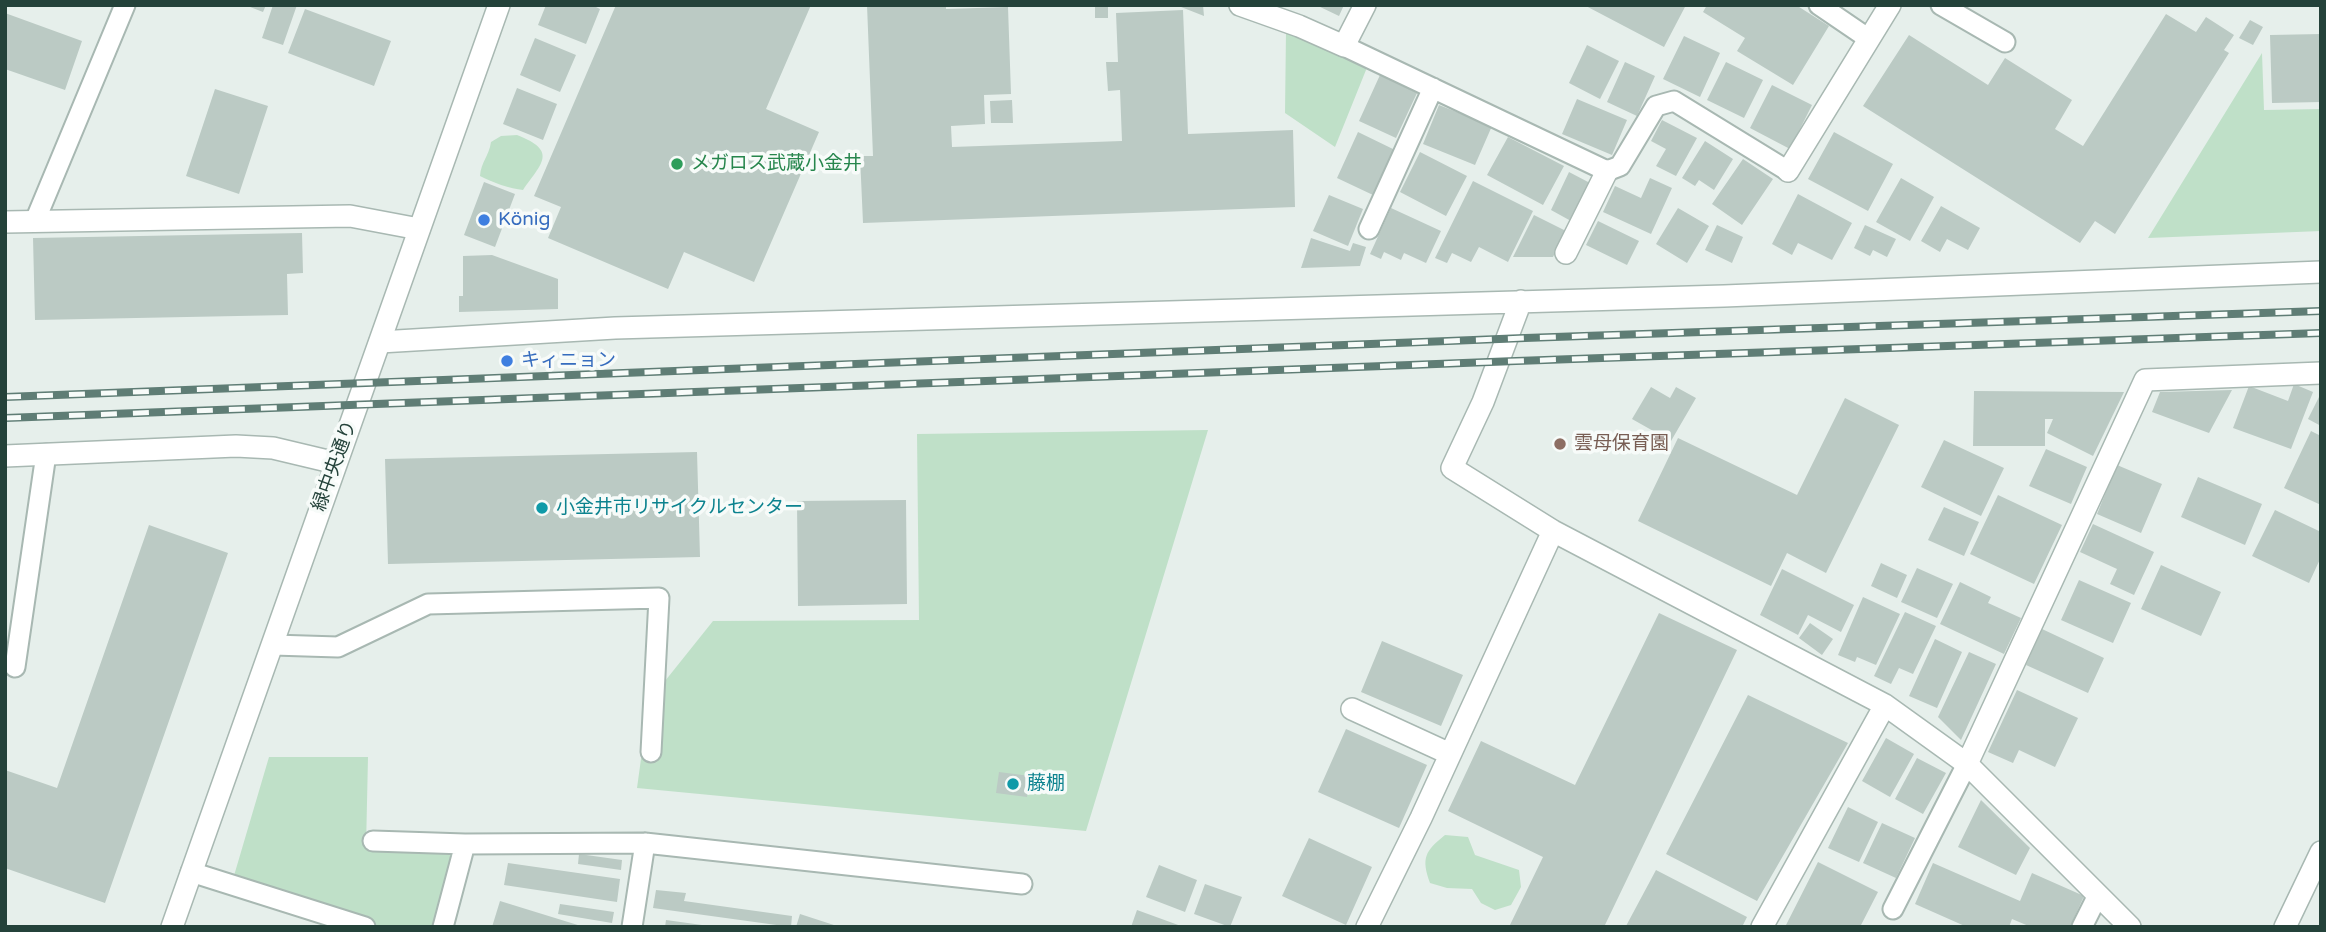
<!DOCTYPE html>
<html>
<head>
<meta charset="utf-8">
<style>
	body { margin:0 }
	#map { position:relative; width:2326px; height:932px; overflow:hidden; background:#e6efeb; font-family:"Varela Round",sans-serif }
	canvas { display:block }
	.frame { position:absolute; inset:0; border:7px solid #24423a; pointer-events:none }
</style>
</head>
<body>
<div id="map">
<canvas width="2326" height="932"></canvas>
<div class="frame"></div>
</div>
<script>
const ctx = document.querySelector('canvas').getContext('2d');
ctx.lineJoin = 'round';
function fillPath(path, color) {
  ctx.fillStyle = color;
  ctx.fill(path, 'evenodd');
}
function stroke(path, color, width, dash) {
  ctx.strokeStyle = color;
  ctx.lineWidth = width;
  ctx.lineCap = dash ? 'butt' : 'round';
  ctx.setLineDash(dash || []);
  ctx.stroke(path);
}
function drawText(font, color, halo, rows, align = 'center') {
  ctx.font = font + ' "Varela Round","Noto Sans JP",sans-serif';
  ctx.lineWidth = 7;
  ctx.setLineDash([]);
  ctx.textBaseline = 'middle';
  ctx.strokeStyle = halo;
  ctx.fillStyle = color;
  for (const [text, x, y, turn = 0] of rows) {
    ctx.save();
    ctx.translate(x, y);
    ctx.rotate((+turn || 0) * Math.PI / 180);
    ctx.textAlign = isNaN(turn) ? turn : align;
    if (halo) ctx.strokeText(text, 0, 0);
    ctx.fillText(text, 0, 0);
    ctx.restore();
  }
}
const green = new Path2D(`
	M 1286,31 L 1368,65 L 1335,147 L 1285,113 Z
	M 2262,53 L 2264,110 L 2321,109 L 2321,231 L 2148,238 Z
	M 517,135 C 558,151 542,163 523,190 C 511,189 491,182 480,176 C 481,162 489,156 491,142 L 501,136 Z
	M 1208,430 L 1086,831 L 637,788 L 649,701 L 713,621 L 919,620 L 917,434 Z
	M 269,757 L 368,757 L 366,848 L 455,851 L 435,927 L 383,927 L 233,879 Z
	M 1445,835 L 1468,837 L 1475,855 L 1519,870 L 1521,887 L 1511,905 L 1495,910 L 1481,903 L 1472,889 L 1447,888 L 1430,883 C 1421,858 1425,851 1445,835 Z`);
const building = new Path2D(`
	M 245,5 L 266,5 L 263,12 Z
	M 273,5 L 297,5 L 283,45 L 262,38 Z
	M 546,5 L 592,5 L 600,9 L 586,44 L 538,25 Z
	M 616,5 L 811,5 L 766,109 L 819,132 L 754,282 L 684,252 L 668,289 L 548,238 L 561,207 L 534,196 Z
	M 867,5 L 946,5 L 946,9 L 1008,7 L 1011,94 L 984,95 L 985,124 L 951,126 L 952,147 L 1122,141 L 1120,90 L 1108,91 L 1106,62 L 1118,62 L 1116,13 L 1183,10 L 1188,134 L 1293,130 L 1295,207 L 863,223 L 860,156 L 873,156 Z
	M 1095,5 L 1108,5 L 1108,18 L 1095,18 Z
	M 1177,5 L 1203,5 L 1204,16 L 1176,5 Z
	M 1316,5 L 1344,5 L 1339,16 Z
	M 1584,5 L 1686,5 L 1664,47 Z
	M 1707,5 L 1796,5 L 1829,26 L 1793,85 L 1737,51 L 1745,38 L 1703,12 Z
	M 305,9 L 391,41 L 374,86 L 288,53 Z
	M 5,13 L 82,41 L 65,90 L 5,69 Z
	M 2166,14 L 2196,32 L 2206,17 L 2234,35 L 2224,50 L 2229,53 L 2115,234 L 2095,221 L 2080,243 L 1863,106 L 1909,35 L 1988,85 L 2005,58 L 2072,100 L 2055,129 L 2083,146 Z
	M 2250,20 L 2263,27 L 2253,45 L 2239,38 Z
	M 2321,34 L 2321,102 L 2272,103 L 2270,35 Z
	M 1684,36 L 1720,53 L 1700,97 L 1663,79 Z
	M 535,38 L 576,55 L 560,92 L 520,75 Z
	M 1587,45 L 1619,61 L 1600,99 L 1569,83 Z
	M 1625,62 L 1655,76 L 1637,116 L 1607,102 Z
	M 1726,62 L 1763,80 L 1744,118 L 1707,100 Z
	M 1380,75 L 1417,93 L 1396,138 L 1359,121 Z
	M 1772,85 L 1812,105 L 1790,149 L 1750,128 Z
	M 517,88 L 557,104 L 543,140 L 503,124 Z
	M 215,89 L 268,106 L 239,194 L 186,176 Z
	M 1577,99 L 1627,120 L 1612,155 L 1562,134 Z
	M 1012,100 L 1013,123 L 991,123 L 990,101 Z
	M 1439,105 L 1492,126 L 1475,165 L 1423,144 Z
	M 1662,120 L 1697,138 L 1676,176 L 1656,166 L 1666,149 L 1651,141 Z
	M 1358,132 L 1395,150 L 1373,195 L 1337,178 Z
	M 1834,132 L 1893,164 L 1868,211 L 1808,179 Z
	M 1508,137 L 1564,166 L 1543,205 L 1487,175 Z
	M 1705,141 L 1733,159 L 1714,190 L 1699,180 L 1695,186 L 1682,178 Z
	M 1420,152 L 1467,176 L 1446,216 L 1400,192 Z
	M 1743,159 L 1773,179 L 1742,225 L 1712,204 Z
	M 1569,172 L 1590,183 L 1571,221 L 1551,210 Z
	M 1650,178 L 1672,188 L 1651,234 L 1603,212 L 1615,186 L 1641,198 Z
	M 1901,178 L 1934,197 L 1910,241 L 1876,222 Z
	M 1473,181 L 1533,211 L 1508,262 L 1479,247 L 1471,262 L 1452,253 L 1447,263 L 1435,258 Z
	M 484,182 L 515,194 L 495,247 L 464,235 Z
	M 1798,194 L 1852,223 L 1832,260 L 1798,243 L 1792,255 L 1772,244 Z
	M 1329,195 L 1363,209 L 1348,246 L 1313,231 Z
	M 1941,206 L 1980,228 L 1968,250 L 1947,239 L 1940,252 L 1921,241 Z
	M 1391,208 L 1441,231 L 1426,263 L 1404,253 L 1401,260 L 1384,252 L 1381,259 L 1370,254 Z
	M 1678,208 L 1709,226 L 1687,263 L 1656,244 Z
	M 1534,215 L 1566,231 L 1553,257 L 1513,257 Z
	M 1598,221 L 1639,241 L 1627,265 L 1586,245 Z
	M 1717,225 L 1743,237 L 1732,263 L 1705,250 Z
	M 1865,225 L 1896,239 L 1887,257 L 1873,250 L 1870,256 L 1854,248 Z
	M 302,233 L 303,273 L 287,274 L 288,315 L 35,320 L 33,238 Z
	M 1311,238 L 1350,251 L 1353,243 L 1366,247 L 1360,266 L 1301,268 Z
	M 492,255 L 558,279 L 558,309 L 459,312 L 459,296 L 463,296 L 463,256 Z
	M 2294,384 L 2313,392 L 2291,449 L 2233,428 L 2249,386 L 2288,401 Z
	M 1651,387 L 1670,398 L 1676,387 L 1696,398 L 1671,441 L 1632,419 Z
	M 2232,390 L 2209,433 L 2152,412 L 2160,392 Z
	M 1974,391 L 2124,392 L 2093,456 L 2047,433 L 2053,419 L 2045,419 L 2045,446 L 1973,446 Z
	M 2321,393 L 2321,426 L 2308,419 Z
	M 1845,398 L 1899,425 L 1826,573 L 1787,553 L 1771,586 L 1638,521 L 1678,438 L 1797,495 Z
	M 2311,431 L 2321,436 L 2321,505 L 2284,488 Z
	M 1944,440 L 2004,468 L 1981,516 L 1921,487 Z
	M 2046,449 L 2087,467 L 2071,504 L 2029,486 Z
	M 697,452 L 700,557 L 388,564 L 385,459 Z
	M 2117,465 L 2162,484 L 2141,533 L 2097,514 Z
	M 2198,477 L 2262,504 L 2245,545 L 2181,517 Z
	M 1998,495 L 2062,525 L 2034,584 L 1970,554 Z
	M 906,500 L 907,604 L 798,606 L 797,501 Z
	M 1944,507 L 1979,522 L 1964,556 L 1928,540 Z
	M 2275,510 L 2321,532 L 2321,557 L 2309,583 L 2252,556 Z
	M 2093,524 L 2154,552 L 2134,595 L 2110,584 L 2117,569 L 2080,552 Z
	M 149,525 L 228,553 L 105,903 L 5,868 L 5,770 L 57,788 Z
	M 1881,563 L 1907,575 L 1897,598 L 1871,586 Z
	M 2161,565 L 2221,592 L 2201,636 L 2141,609 Z
	M 1917,568 L 1953,584 L 1937,618 L 1901,602 Z
	M 1782,569 L 1854,605 L 1841,632 L 1808,615 L 1798,635 L 1760,615 Z
	M 2079,580 L 2131,603 L 2113,643 L 2061,620 Z
	M 1960,582 L 1991,597 L 1988,603 L 2021,618 L 2004,654 L 1940,624 Z
	M 1863,597 L 1900,614 L 1876,665 L 1857,657 L 1855,662 L 1838,655 Z
	M 1905,612 L 1936,626 L 1913,674 L 1899,668 L 1891,684 L 1874,676 Z
	M 1659,613 L 1737,650 L 1604,927 L 1509,927 L 1543,857 L 1448,811 L 1481,741 L 1575,785 Z
	M 1810,623 L 1833,639 L 1822,655 L 1799,638 Z
	M 2042,629 L 2104,658 L 2088,693 L 2026,665 Z
	M 1935,639 L 1962,652 L 1937,708 L 1909,696 Z
	M 1382,641 L 1463,675 L 1441,726 L 1361,692 Z
	M 1969,652 L 1996,664 L 1961,740 L 1938,717 Z
	M 2017,690 L 2078,718 L 2055,767 L 2019,750 L 2013,763 L 1988,752 Z
	M 1748,695 L 1848,743 L 1757,901 L 1666,854 Z
	M 1346,729 L 1427,765 L 1399,828 L 1318,792 Z
	M 1886,738 L 1914,754 L 1890,797 L 1862,781 Z
	M 1917,758 L 1946,773 L 1923,814 L 1895,799 Z
	M 999,772 L 1030,776 L 1027,797 L 996,793 Z
	M 1981,800 L 2030,848 L 2016,875 L 1958,847 Z
	M 1848,807 L 1878,822 L 1859,862 L 1828,848 Z
	M 1882,823 L 1915,838 L 1896,878 L 1863,863 Z
	M 1309,838 L 1372,867 L 1346,925 L 1282,896 Z
	M 579,854 L 622,860 L 621,870 L 578,864 Z
	M 1818,862 L 1878,892 L 1860,927 L 1785,927 Z
	M 508,863 L 620,879 L 617,902 L 504,885 Z
	M 1933,863 L 2020,901 L 2032,873 L 2084,896 L 2070,927 L 2031,927 L 2012,919 L 2009,927 L 1967,927 L 1915,904 Z
	M 1159,865 L 1197,880 L 1185,912 L 1146,897 Z
	M 1656,870 L 1747,917 L 1742,927 L 1626,926 Z
	M 1205,884 L 1242,897 L 1230,927 L 1194,914 Z
	M 656,890 L 686,893 L 684,901 L 792,916 L 791,927 L 653,908 Z
	M 500,901 L 581,926 L 581,927 L 492,927 Z
	M 560,904 L 614,912 L 612,923 L 558,914 Z
	M 1137,910 L 1181,926 L 1181,927 L 1131,927 Z
	M 800,914 L 837,926 L 837,927 L 796,927 Z
	M 666,920 L 702,925 L 701,927 L 665,927 Z`);
const service = new Path2D(`
	M 1819,5 L 1869,39
	M 1941,5 L 2005,42
	M 1344,46 L 1607,171 L 1620,166 L 1656,106 L 1674,101 L 1788,171
	M 35,221 L 125,5
	M 1369,229 L 1433,88
	M 273,645 L 338,647 L 428,604 L 659,598 L 651,752
	M 15,667 L 46,454
	M 373,841 L 465,844 L 645,843 L 1022,884
	M 191,872 L 365,927
	M 1893,909 L 1967,764
	M 443,927 L 465,844
	M 632,927 L 645,843
	M 2082,927 L 2098,895`);
const minor = new Path2D(`
	M 1240,5 L 1299,26 L 1344,46 L 1365,5
	M 1788,171 L 1890,5
	M 5,222 L 350,216 L 419,229
	M 1566,253 L 1607,171
	M 1521,301 L 1483,402 L 1452,468 L 1553,531 L 1885,705 L 1967,764 L 2130,927
	M 380,342 L 615,328 L 1724,296 L 2321,272
	M 5,456 L 236,446 L 273,448 L 336,463
	M 1352,709 L 1450,754
	M 1967,764 L 2145,380 L 2321,373
	M 1367,927 L 1421,818 L 1553,531
	M 1762,927 L 1885,705
	M 2285,927 L 2321,852`);
const tertiary = new Path2D(`
	M 172,927 L 499,5`);
const rail = new Path2D(`
	M 5,397 L 1525,338 L 2321,311
	M 5,418 L 1516,361 L 2321,333`);
const markers = [
	[677,164,7,"#2e9e5b"],
	[484,220,7,"#3f7fe0"],
	[507,361,7,"#3f7fe0"],
	[1560,444,7,"#8d6e63"],
	[542,508,7,"#0f9aa8"],
	[1013,784,7,"#0f9aa8"]
];
const leisureNames = [
	["メガロス武蔵小金井",691,164]
];
const shopNames = [
	["König",498,220],
	["キィニョン",521,361]
];
const educationNames = [
	["雲母保育園",1574,444]
];
const streetNames = [
	["緑中央通り",335,466,-70]
];
const cultureNames = [
	["小金井市リサイクルセンター",556,508],
	["藤棚",1027,784]
];
fillPath(green, '#bfe0c8');
fillPath(building, '#bbcac4');
stroke(service, '#a8b8b2', 23);
stroke(minor, '#a8b8b2', 24);
stroke(tertiary, '#a8b8b2', 24);
stroke(service, '#fff', 19);
stroke(minor, '#fff', 21);
stroke(tertiary, '#fff', 21);
stroke(rail, '#5f7d75', 8);
stroke(rail, '#f7fbf9', 5, [16]);
for (const [x, y, r, color] of markers) {
  const dot = new Path2D();
  dot.arc(x, y, r, 0, 2 * Math.PI);
  ctx.fillStyle = color;
  ctx.fill(dot);
  stroke(dot, '#f7fbf9', 2.5);
}
drawText('19px', '#27864d', '#f7fbf9', leisureNames, 'left');
drawText('19px', '#366cbe', '#f7fbf9', shopNames, 'left');
drawText('19px', '#785e54', '#f7fbf9', educationNames, 'left');
drawText('19px', '#24423a', '#f7fbf9', streetNames);
drawText('19px', '#0d838f', '#f7fbf9', cultureNames, 'left');
</script>
</body>
</html>
